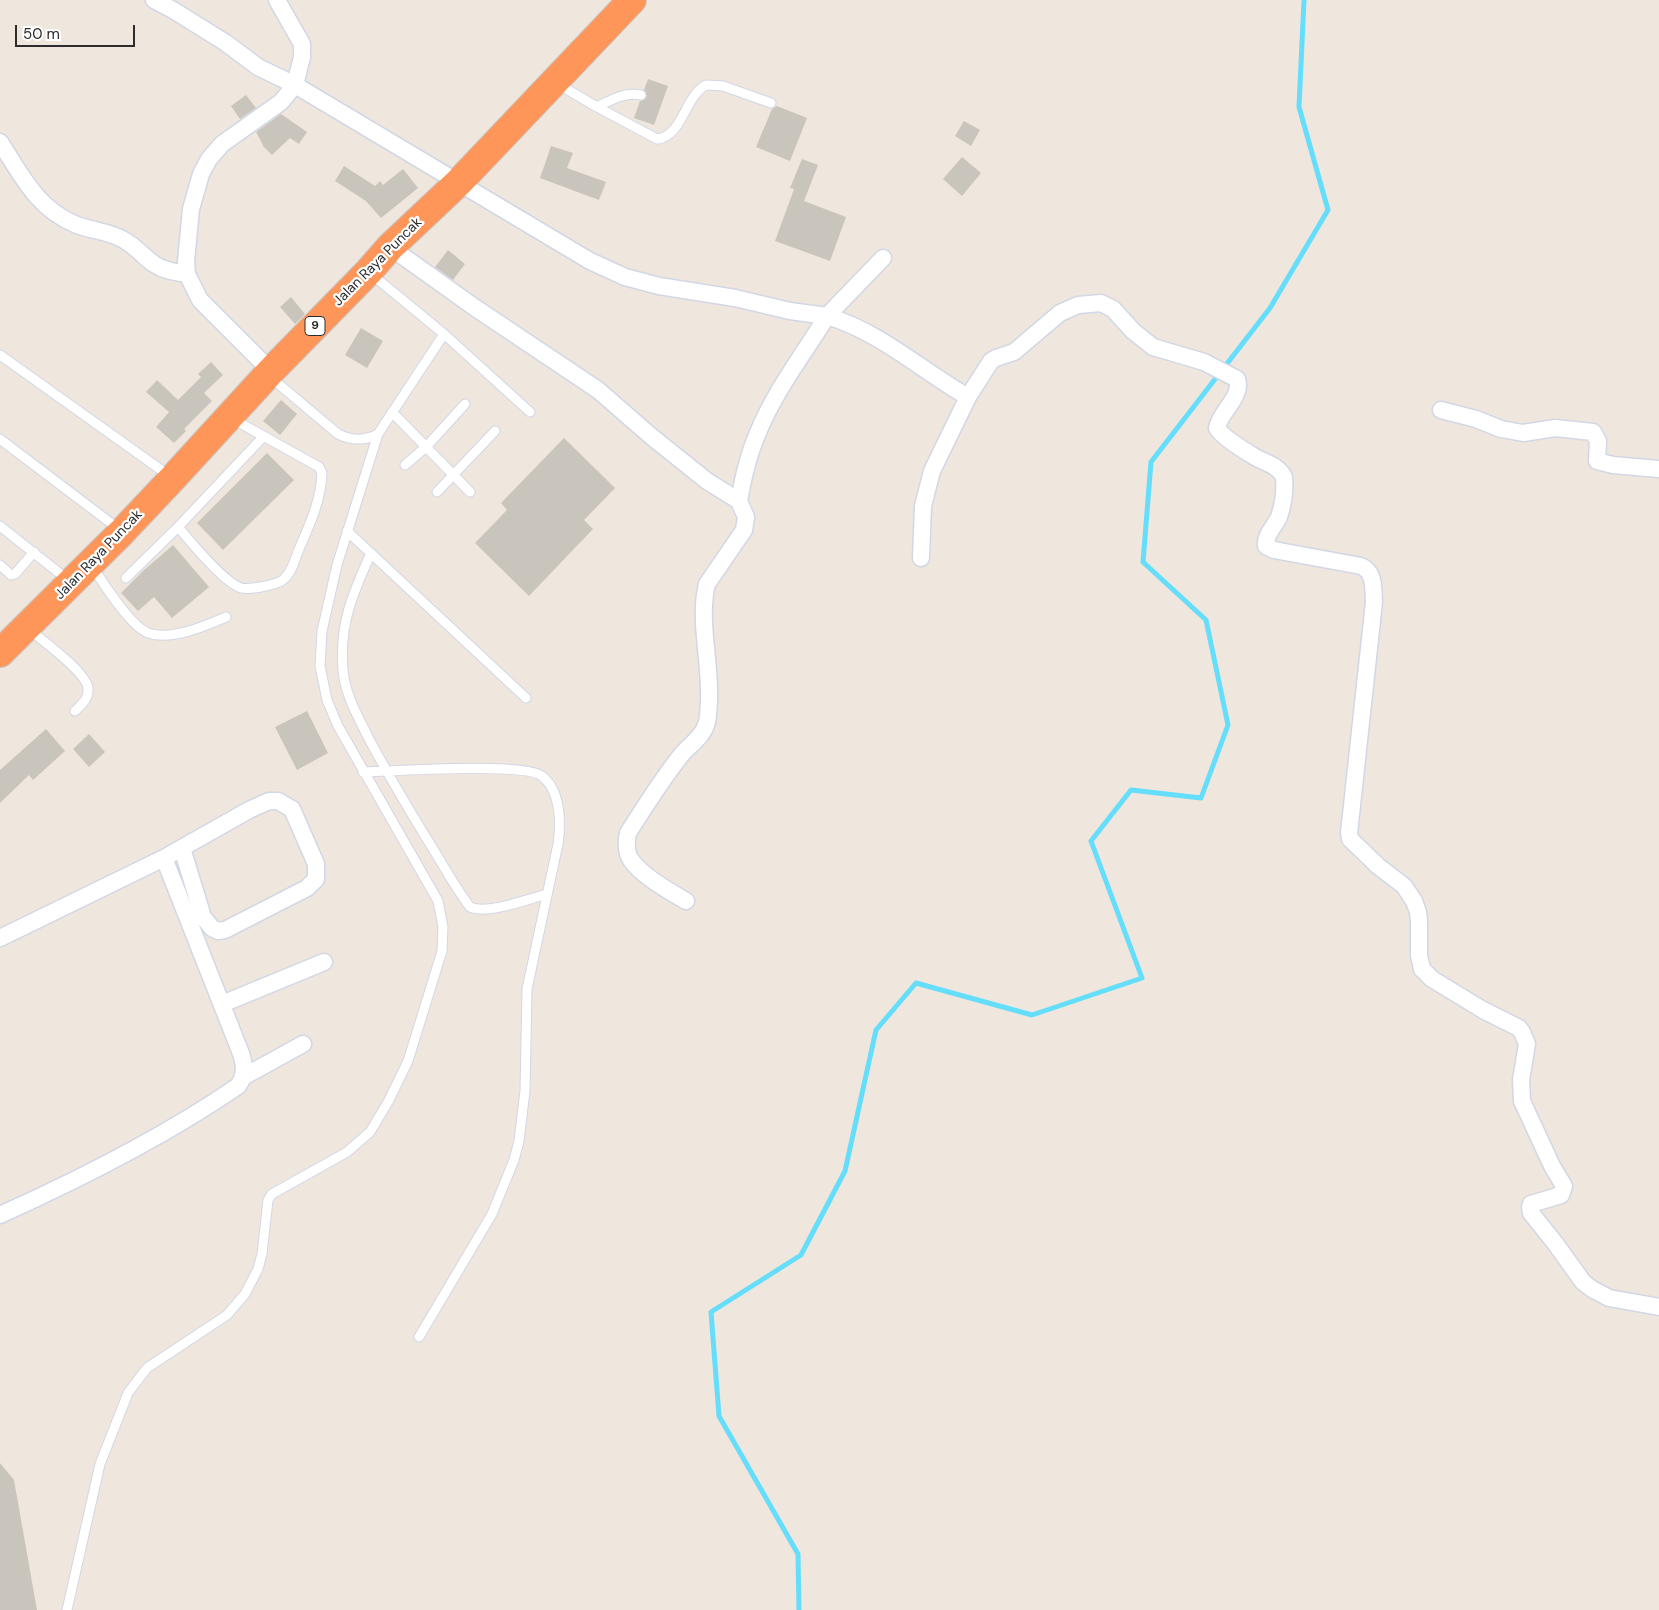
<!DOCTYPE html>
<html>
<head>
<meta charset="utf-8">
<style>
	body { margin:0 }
	#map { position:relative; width:1659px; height:1610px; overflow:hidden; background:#efe6dd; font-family:"DM Sans",sans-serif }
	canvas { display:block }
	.scale { position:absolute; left:15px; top:25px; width:120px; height:22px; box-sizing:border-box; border:2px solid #2c2c2c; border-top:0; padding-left:6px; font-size:15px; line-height:18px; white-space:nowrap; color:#2c2c2c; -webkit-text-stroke:4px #fff; paint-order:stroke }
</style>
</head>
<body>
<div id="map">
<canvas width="1659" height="1610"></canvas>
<div class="scale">50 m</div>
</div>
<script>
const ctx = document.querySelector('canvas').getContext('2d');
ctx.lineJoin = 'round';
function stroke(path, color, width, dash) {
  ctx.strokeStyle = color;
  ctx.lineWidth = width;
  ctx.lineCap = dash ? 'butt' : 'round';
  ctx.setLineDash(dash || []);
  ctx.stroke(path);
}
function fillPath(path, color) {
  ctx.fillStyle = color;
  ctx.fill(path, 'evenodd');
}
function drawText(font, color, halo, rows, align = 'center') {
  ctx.font = font + ' "DM Sans",sans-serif';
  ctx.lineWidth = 4.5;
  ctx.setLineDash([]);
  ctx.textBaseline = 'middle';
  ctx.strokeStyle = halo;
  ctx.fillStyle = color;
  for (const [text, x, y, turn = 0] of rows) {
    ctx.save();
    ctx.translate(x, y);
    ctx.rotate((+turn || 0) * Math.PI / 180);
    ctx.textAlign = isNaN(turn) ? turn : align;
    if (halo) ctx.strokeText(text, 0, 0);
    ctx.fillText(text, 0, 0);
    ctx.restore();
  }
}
const stream = new Path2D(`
	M 799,1610 L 798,1554 L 719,1416 L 711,1312 L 801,1255 L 845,1171 L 876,1030 L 916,983 L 1032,1015 L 1142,978 L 1091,841 L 1131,790 L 1201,798 L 1228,725 L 1206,620 L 1143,562 L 1151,462 L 1270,308 L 1328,210 L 1299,107 L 1304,0`);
const building = new Path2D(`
	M 648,79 L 668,86 L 654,125 L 634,118 L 640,101 L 644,100 L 647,96 L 644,90 Z
	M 246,95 L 256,108 L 240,119 L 231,106 Z
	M 777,106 L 807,118 L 790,161 L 756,147 L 772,109 Z
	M 281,114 L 307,132 L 299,144 L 290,138 L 272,155 L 263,146 L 263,145 L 256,132 Z
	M 964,121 L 980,130 L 971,146 L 955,136 Z
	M 551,146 L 573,153 L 567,168 L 606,182 L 599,200 L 540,178 Z
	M 962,157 L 981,173 L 962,196 L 943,179 Z
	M 802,159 L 818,165 L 804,201 L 846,217 L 830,261 L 775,241 L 794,189 L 790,188 Z
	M 344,166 L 375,186 L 380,181 L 383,185 L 403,169 L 418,188 L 381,218 L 366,201 L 335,181 Z
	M 448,250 L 465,264 L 453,280 L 435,267 Z
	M 291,297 L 305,314 L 295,324 L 280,307 Z
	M 361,328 L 383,341 L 367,368 L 345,355 Z
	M 211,362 L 223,375 L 204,393 L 212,401 L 184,429 L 186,431 L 174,443 L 156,427 L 169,412 L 146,392 L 157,380 L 178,400 L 201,377 L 198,374 Z
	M 281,400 L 297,414 L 280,435 L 263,421 Z
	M 564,438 L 615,488 L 584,520 L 593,529 L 529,596 L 475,543 L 507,510 L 501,503 Z
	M 267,453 L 294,480 L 223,550 L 197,523 Z
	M 173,545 L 209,587 L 172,618 L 154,597 L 138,611 L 121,593 L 143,571 Z
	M 307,711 L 328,753 L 297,770 L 275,727 Z
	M 46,729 L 65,751 L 33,780 L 29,775 L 0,803 L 0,770 Z
	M 89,734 L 105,752 L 89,767 L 73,749 Z
	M 0,1463 L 14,1480 L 37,1610 L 0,1610 Z`);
const lane = new Path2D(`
	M 558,84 L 597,107 L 657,139 C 682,137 685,96 706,85 L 723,86 L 771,103
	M 597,107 C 611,100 624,92 641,95
	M 444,334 L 530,412
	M 0,355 L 171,477
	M 269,376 L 338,434 C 352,441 364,441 378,434
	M 392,412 L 470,492
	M 231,418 L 319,467 L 322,473 C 321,500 310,524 299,549 C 295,559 292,572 284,579 C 278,585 249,590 241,588 C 223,582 191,542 178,527 L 264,436
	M 0,439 L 120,530
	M 405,465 L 426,447 L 465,404
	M 437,492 L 495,431
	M 0,526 L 68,580
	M 347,531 L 526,698
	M 371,553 C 353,593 339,624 343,670 C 345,694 357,715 368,737 C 386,771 405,803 425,836 C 440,859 453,885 470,907 C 487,915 528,899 547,894
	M 0,565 L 11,575 L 15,574 L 34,552
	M 92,566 C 103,583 130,626 148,633 C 171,641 205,626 226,617
	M 126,578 L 178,527
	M 29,629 C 43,641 86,672 88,688 C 89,699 82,704 75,711
	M 363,772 C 392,771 525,762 542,776 C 561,791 561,823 558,844 L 527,989 L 525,1091 L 519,1141 L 514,1160 L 492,1214 L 419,1337
	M 67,1610 L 100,1464 L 128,1393 L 147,1368 L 227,1315 L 245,1294 L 258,1269 L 262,1254 L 268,1200 L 272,1194 L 347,1152 L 370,1132 L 388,1102 L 408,1061 L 442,951 L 443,927 L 438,901 L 338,726 L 327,700 L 320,666 L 322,631 L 337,565 L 378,434 L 444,334 L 370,273`);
const street = new Path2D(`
	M 154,0 L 173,10 L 226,43 L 258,67 L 295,85 L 590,261 L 625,277 L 659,286 L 735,298 L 790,311 L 827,316 L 883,258
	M 0,142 C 22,176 37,209 77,225 C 93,231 109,231 124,240 C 135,246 144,257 154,264 C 164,271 176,272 187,274
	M 390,247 L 474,307 L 598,390 L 652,437 L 707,481 L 739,501 L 746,517 L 744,530 L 707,584 C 698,620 711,664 709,702 C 708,709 709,718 706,725 C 703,736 690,745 682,754 C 662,779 645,806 628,833 C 626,841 626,853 631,860 C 642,876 669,891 686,901
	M 271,371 L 200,300 L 187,274 L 186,261 L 191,209 L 201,174 L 209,159 L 222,144 L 281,102 L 295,85 L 302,57 L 302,44 L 277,0
	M 1441,410 L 1476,419 L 1501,429 L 1523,433 L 1555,428 L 1593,432 L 1598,441 L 1597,461 L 1613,465 L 1659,469
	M 739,501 C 743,478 748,456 757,435 C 774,392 803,355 827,316 C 880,332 921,370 968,397
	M 921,558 L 923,506 L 932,471 L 968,397 L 991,361 L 996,358 L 1014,352 L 1060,313 L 1078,305 L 1101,303 L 1113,309 L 1133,331 L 1153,347 L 1204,362 L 1237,379 C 1243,397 1220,411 1217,428 C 1222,437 1245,451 1255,457 C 1265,463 1278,465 1284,477 C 1285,489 1283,505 1279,517 C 1275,526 1264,536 1266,546 L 1274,550 L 1361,566 C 1375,572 1373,588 1374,602 L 1349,833 L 1350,839 L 1378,866 L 1404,886 L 1414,901 L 1418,912 L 1419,921 L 1419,955 L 1422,969 L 1432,979 L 1483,1010 L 1519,1028 L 1522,1032 L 1527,1044 L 1521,1080 L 1522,1101 L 1552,1166 L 1564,1186 L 1561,1195 L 1531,1204 L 1530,1207 L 1531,1213 L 1555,1243 L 1583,1282 L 1592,1289 L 1609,1298 L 1659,1307
	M 164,858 L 249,810 L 269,801 L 278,801 L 292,809 L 316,864 L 316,879 L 307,888 L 225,930 L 218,931 L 212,928 L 203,917 L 182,848
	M 0,938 L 164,858 L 240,1051 C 245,1064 246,1075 238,1086 C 164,1137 82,1178 0,1215
	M 222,1004 L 324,962
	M 243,1077 L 303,1044`);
const highway = new Path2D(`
	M 0,653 L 122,532 L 173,478 L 271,371 L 369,271 L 390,247 L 459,182 L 632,0`);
const shields = [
	[315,326,20]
];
const shieldNames = [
	["9",315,326]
];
const streetNames = [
	["Jalan Raya Puncak",378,262,-45],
	["Jalan Raya Puncak",99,555,-46]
];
stroke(stream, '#65defc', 5);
fillPath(building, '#cac5bc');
stroke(lane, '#d2d7e6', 11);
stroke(street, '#d2d7e6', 19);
stroke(highway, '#c8c8c8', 30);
stroke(lane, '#fff', 9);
stroke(street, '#fff', 16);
stroke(highway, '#ff9659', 28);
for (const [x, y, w] of shields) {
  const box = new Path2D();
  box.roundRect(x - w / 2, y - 9.5, w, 19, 4);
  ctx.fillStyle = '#fff';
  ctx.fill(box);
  stroke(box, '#2c2c2c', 1);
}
drawText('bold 12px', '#2c2c2c', null, shieldNames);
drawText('14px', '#2c2c2c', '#fff', streetNames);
</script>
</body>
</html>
